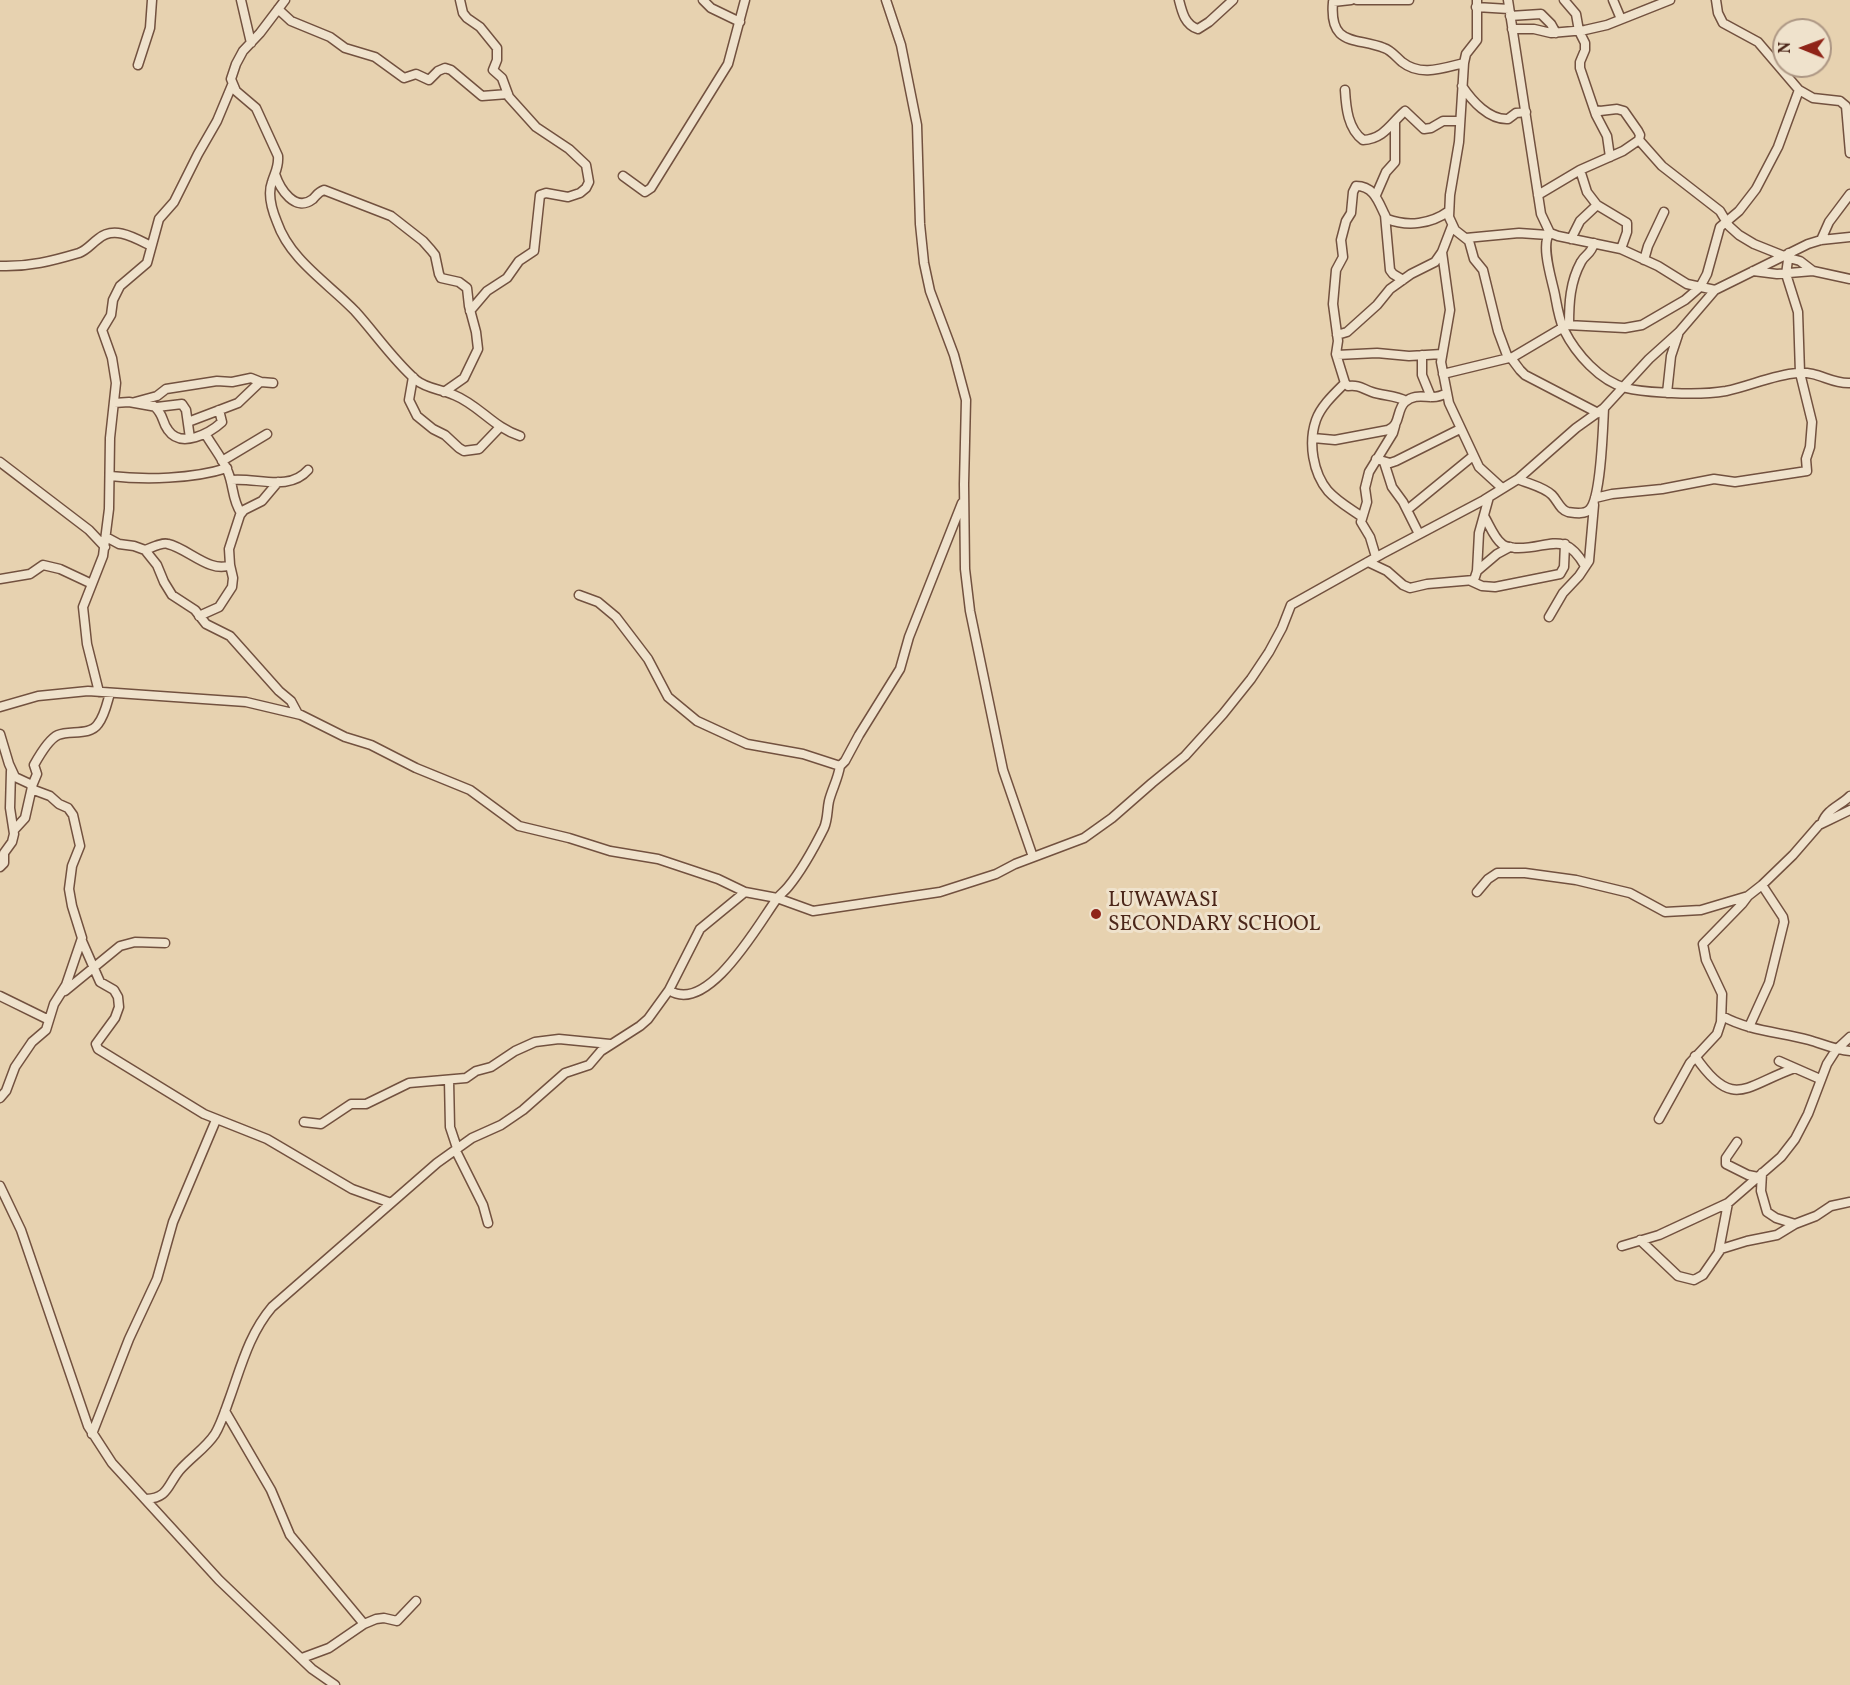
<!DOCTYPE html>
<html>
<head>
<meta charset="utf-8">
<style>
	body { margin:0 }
	#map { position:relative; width:1850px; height:1685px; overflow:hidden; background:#e7d2b0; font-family:Vollkorn,serif }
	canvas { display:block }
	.north { position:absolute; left:1772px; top:18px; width:60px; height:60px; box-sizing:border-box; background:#efe2cc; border:2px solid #ad9784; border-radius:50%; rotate:271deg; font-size:16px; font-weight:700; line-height:24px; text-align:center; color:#4b2619 }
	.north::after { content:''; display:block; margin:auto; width:21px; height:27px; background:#8f2418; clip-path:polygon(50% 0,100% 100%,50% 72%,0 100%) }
</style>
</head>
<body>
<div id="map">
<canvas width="1850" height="1685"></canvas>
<div class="north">N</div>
</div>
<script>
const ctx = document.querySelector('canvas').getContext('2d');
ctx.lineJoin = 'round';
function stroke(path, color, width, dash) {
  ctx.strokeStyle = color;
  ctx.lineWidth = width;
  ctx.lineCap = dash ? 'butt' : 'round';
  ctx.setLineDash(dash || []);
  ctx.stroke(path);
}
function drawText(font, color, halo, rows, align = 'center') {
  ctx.font = font + ' Vollkorn,serif';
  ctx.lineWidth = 6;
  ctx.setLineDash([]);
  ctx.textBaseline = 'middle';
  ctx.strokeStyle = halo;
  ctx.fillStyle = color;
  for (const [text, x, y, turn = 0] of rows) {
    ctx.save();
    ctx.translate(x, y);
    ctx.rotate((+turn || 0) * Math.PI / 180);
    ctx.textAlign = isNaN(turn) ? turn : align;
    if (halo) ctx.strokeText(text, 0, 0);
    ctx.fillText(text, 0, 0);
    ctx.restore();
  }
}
const minor = new Path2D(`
	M 241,0 L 251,43
	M 285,0 L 260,33 L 243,51 L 236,64 L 231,79 L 236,91 L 256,108 L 278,156 C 279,167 275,172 272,182 C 267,195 272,210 277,222 C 290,260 328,283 355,311 C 375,333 393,360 416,380 C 427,389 441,389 454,395 C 479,405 494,428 520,436
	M 460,0 L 463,13 L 467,18 L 480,27 L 497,48 L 497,60 L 493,70 L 502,78 L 509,97 L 536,127 L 569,149 L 586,165 L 589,182 L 586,188 L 580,193 L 568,197 L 546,193 L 540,195 L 534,251 L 519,261 L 507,278 L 487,291 L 470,311
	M 703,0 L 711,8 L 740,22
	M 886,0 L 901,45 L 917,125 L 920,224 L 924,263 L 930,291 L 954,355 L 966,400 L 964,484 L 965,569 L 970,611 L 1003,770 L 1033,857
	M 1179,0 C 1182,12 1185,25 1198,29 L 1209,22 L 1233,0
	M 1351,0 L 1333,2 C 1329,47 1356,37 1384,48 C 1391,50 1396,57 1402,62 C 1421,77 1443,68 1464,63
	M 1357,0 L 1409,0
	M 1477,0 L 1477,40 L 1466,54 L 1464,63 L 1459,142 L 1450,195 L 1449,217 L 1455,230 L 1469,241 L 1474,259 L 1483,270 L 1498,331 L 1508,358
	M 1508,0 L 1541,214 L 1550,233 L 1558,236 L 1621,249 L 1658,266 L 1687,284 L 1715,290 L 1808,244 L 1821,240 L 1850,237
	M 1564,0 L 1576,14 L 1579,31 L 1585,43 L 1585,50 L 1580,62 L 1580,68 L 1596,115 L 1607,136 L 1610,157
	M 1613,0 L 1621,19
	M 1716,0 L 1718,13 L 1723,23 L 1758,42 L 1799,90 L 1813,98 L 1840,101 L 1846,106 L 1850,153
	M 1476,7 L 1509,9
	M 278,9 L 291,21 L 330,37 L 345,48 L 375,57 L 404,78 L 416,74 L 429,80 L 438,71 L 445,68 L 451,70 L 482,96 L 508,94
	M 1510,16 L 1541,14 L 1551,24 L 1556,33
	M 1512,29 L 1534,29 L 1551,33 L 1585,30 L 1607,25 L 1670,0
	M 138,65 L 150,28 L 152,0
	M 1462,86 C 1472,101 1489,120 1508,119 L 1516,113 L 1526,112
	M 1345,90 C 1346,108 1348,129 1363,140 C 1384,139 1391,123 1405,111 L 1424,129 L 1431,128 L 1443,121 L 1460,121
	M 1639,140 L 1662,166 L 1720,211 L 1729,226 L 1739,235 L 1754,244 L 1784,256
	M 1580,170 L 1587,192 L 1597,205 L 1627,223 L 1627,232 L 1621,249
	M 275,174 C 280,189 295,213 313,199 C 317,195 318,192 324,190 L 391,216 L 423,241 L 431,250 L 435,255 L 439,274 L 441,278 L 459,282 L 467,288 L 469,306 L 476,332 L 478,349 L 464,378 L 444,392
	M 623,176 L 645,192 L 651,188 L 728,64 L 745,0
	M 1376,195 L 1386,172 L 1395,162 L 1395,122
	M 1538,195 L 1580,170 L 1623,151 L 1639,140 L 1640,135 L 1638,131 L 1624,111 L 1617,109 L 1600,111 L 1595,110
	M 1385,215 L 1390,270 L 1393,274 L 1403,280
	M 1550,233 C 1540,244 1552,280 1555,295 C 1557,306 1559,319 1564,330 C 1576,354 1600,381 1626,388 C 1641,392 1656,392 1672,393 C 1690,394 1708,394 1726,391 C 1750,386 1773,375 1797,373 C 1819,371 1830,384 1850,383
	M 1466,238 L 1519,233 L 1548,235
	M 1571,239 L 1580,221 L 1597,205
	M 1821,240 L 1829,222 L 1850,194
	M 1442,252 L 1450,310 L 1441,362 L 1449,403 L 1479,467 L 1502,488
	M 1789,258 L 1800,261 L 1813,271
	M 1644,260 L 1648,246 L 1664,212
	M 0,266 C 29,267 52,261 79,253 C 87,250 91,244 98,239 C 114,225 135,238 151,246
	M 1753,271 L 1777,274 L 1813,271 L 1850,279
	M 1569,325 C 1569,303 1570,282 1581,262 C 1585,254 1591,255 1594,243
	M 1337,335 L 1347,332 L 1377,305 L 1390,289 L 1411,274 L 1435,262 L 1442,252 L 1452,226
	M 1337,355 L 1377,353 L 1409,356 L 1442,354
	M 1422,355 L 1422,375 L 1431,397
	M 1511,358 L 1520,370 L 1525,375 L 1598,413
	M 1443,374 L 1513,357 L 1567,325 L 1625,328 L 1642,325 L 1685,300 L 1700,287 L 1707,274 L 1720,227 L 1739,211 L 1756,189 L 1778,147 L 1799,90
	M 413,377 L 409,400 L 417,416 L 433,429 L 445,435 L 459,448 L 464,451 L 479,449 L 500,427
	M 1345,383 C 1334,394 1321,406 1316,420 C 1308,443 1313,473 1328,491 C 1338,502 1351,509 1362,517
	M 1667,393 L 1671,356 L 1678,335
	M 1406,401 C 1395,395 1383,396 1372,392 C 1361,388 1360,385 1348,386 L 1345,383 L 1336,354 L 1338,341 L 1333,304 L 1336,270 L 1343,257 L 1341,240 L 1346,221 L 1351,213 L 1353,192 L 1356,186 C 1376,186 1379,205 1387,219 C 1408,227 1431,224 1449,211
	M 135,402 L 157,396 L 166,389 L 217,381 L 232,382 L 251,378 L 261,382 L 273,383
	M 114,403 L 129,402 L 157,407 L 182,404 L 186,410 L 190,438
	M 154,406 C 165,416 161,421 168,430 C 181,449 210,433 222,422 L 219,410
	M 188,422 L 238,403 L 260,382
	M 206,435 C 213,447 223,459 228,472 C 234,487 232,500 241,513
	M 1313,438 L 1335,440 L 1388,430 C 1401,425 1396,410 1405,402 C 1414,394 1423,397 1433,397 C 1438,397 1443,395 1447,393
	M 1376,459 L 1390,463 L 1396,461 L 1460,429
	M 222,461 L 267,434
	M 0,462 L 89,530 L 105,547
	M 1384,462 L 1392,487 L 1403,502 L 1419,534
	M 110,476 C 145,480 193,479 227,468
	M 1518,479 C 1529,484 1544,487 1552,495 C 1558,501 1560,510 1568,512 C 1575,513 1585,515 1590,509 C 1601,497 1603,427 1604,408
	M 231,480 C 256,477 289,492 308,470
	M 1595,498 L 1612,494 L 1662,489 L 1714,479 L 1735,482 L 1807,471 L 1806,459 L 1810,447 L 1812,422 L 1800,373 L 1798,312 L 1786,274 L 1789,253
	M 1407,510 L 1473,456
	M 1484,516 C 1489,524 1494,538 1502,544 C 1505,547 1511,547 1515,548 C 1548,550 1563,528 1585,566
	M 106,537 L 119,544 L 134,546 L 145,550 L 157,565 L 164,582 L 172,595 L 195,610 L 206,624 L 230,636 L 279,691 L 291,701 L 298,714
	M 145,550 C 151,548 162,542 168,544 C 187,548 211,574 230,565
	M 1376,557 L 1370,537 L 1361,522 L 1367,502 L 1365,488 L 1369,472 L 1393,433 L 1395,426
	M 1368,562 L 1387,571 L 1403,585 L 1410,588 L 1427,584 L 1474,580 L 1477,571 L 1479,533 L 1489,497
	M 1477,571 L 1497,554 L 1510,547
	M 0,579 L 30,574 L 43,565 L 60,569 L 92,584
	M 1471,581 L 1482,586 L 1495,587 L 1560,574 L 1564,567 L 1565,544
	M 579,595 L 598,602 L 616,617 L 648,659 L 668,697 L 697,721 L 747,744 L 803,754 L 840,766 L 845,761 L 859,735 L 900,669 L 909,637 L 962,503
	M 199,616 L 219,607 L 232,587 L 233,578 L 230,565 L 229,549 L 240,515 L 244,510 L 262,501 L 278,482
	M 1549,617 L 1563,593 L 1579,576 L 1589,561 L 1594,505
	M 99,692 L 87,644 L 83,607 L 103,556 L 109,509 L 110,438 L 116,383 L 112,358 L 102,330 L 111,315 L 113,300 L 120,286 L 147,263 L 159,219 L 174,202 L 198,154 L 217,121 L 232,85
	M 0,707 L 38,696 L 88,691 L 246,702 L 301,715 L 345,737 L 371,745 L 416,768 L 470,790 L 519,826 L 569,838 L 610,851 L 658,859 L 718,879 L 745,892 L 777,898 L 813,911 L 940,892 L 996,874 L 1015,864 L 1084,838 L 1112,818 L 1152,783 L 1185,756 L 1223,714 L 1251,679 L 1269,652 L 1282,628 L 1291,605 L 1382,554 L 1484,500 L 1518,479 L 1576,428 L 1604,408 L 1649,359 L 1679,332 L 1715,290
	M 0,734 L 9,764 L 15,777 L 30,784 L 34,790 L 50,796 L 59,804 L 68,808 L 73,815 L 80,846 L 72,866 L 69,889 L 72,906 L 82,938 L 66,985 L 54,1004 L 46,1030 L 32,1042 L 15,1067 L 6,1091 L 0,1098
	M 32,786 L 37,774 L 34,765 C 39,756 49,739 58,735 C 70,730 90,736 98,724 C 105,715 107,703 110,693
	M 1822,823 C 1827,809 1840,806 1850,796
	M 14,830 L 25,818 L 32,787
	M 0,867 L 4,863 L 4,853 L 12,842 L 14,834 L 10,808 L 11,771
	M 1477,892 L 1488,879 L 1497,873 L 1525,873 L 1576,880 L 1630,893 L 1665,912 L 1701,910 L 1748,896 L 1762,885 L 1793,855 L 1819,825 L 1850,810
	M 82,941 L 100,982 L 114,990 L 118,997 L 119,1007 L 115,1018 L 96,1044 L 98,1049 L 204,1114 L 267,1139 L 352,1189 L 391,1203
	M 669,990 C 707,1016 758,925 776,900 C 779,895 784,892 788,887 C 802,870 814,848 824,828 C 828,819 827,810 829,801 C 832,789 838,779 840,766
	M 65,991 L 120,946 L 135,942 L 165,943
	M 0,996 L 49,1020
	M 1722,1016 C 1749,1031 1780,1032 1809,1040 C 1823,1044 1835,1050 1850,1051
	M 1749,1027 L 1769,983 L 1784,922 L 1783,917 L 1762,885
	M 1695,1056 C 1733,1112 1746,1085 1795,1068
	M 1779,1061 L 1820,1079
	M 449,1080 L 450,1127 L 457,1148
	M 1659,1119 L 1690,1063 L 1717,1034 L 1721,1022 L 1722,994 L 1706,960 L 1703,944 L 1742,904 L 1748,896
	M 304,1122 L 321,1124 L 351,1104 L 366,1104 L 409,1083 L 466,1078 L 476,1071 L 491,1067 L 515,1051 L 535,1042 L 559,1039 L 610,1044
	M 1737,1142 L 1726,1158 L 1726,1164 L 1748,1175 L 1758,1177
	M 456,1151 L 483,1205 L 488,1223
	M 1762,1173 L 1761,1191 L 1767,1212 L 1776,1218 L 1795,1224
	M 0,1186 L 21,1230 L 88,1426 L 112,1463 L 219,1580 L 312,1669 L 335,1685
	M 1640,1240 L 1678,1276 L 1694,1280 L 1703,1275 L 1721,1249 L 1747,1241 L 1777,1235 L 1795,1224 L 1816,1216 L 1831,1206 L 1850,1202
	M 1622,1246 L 1659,1235 L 1728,1203 L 1781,1157 L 1795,1139 L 1808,1114 L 1827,1064 L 1836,1050 L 1850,1037
	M 1719,1250 L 1728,1203
	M 225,1411 L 271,1490 L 290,1535 L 364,1624
	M 92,1434 L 129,1339 L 157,1279 L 173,1222 L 216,1120
	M 146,1499 C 168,1498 167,1486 179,1471 C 190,1458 206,1448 215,1434 C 221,1424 225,1411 229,1400 C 241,1367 249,1334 272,1307 L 437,1163 L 472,1138 L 501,1125 L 523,1110 L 565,1073 L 589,1065 L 601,1051 L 640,1026 L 648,1019 L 669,990 L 700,929 L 745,892
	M 302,1658 L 329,1648 L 364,1624 L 376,1619 L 384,1618 L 397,1621 L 416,1601`);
const markers = [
	[1096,914,6,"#8f2418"]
];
const poiNames = [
	["LUWAWASI",1108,902],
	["SECONDARY SCHOOL",1108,926]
];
stroke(minor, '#72513f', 11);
stroke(minor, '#efe2cc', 8);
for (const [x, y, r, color] of markers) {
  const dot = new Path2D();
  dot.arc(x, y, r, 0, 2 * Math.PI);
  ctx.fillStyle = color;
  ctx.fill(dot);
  stroke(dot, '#efe2cc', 2);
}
drawText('21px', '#4b2619', '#efe2cc', poiNames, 'left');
</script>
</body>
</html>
